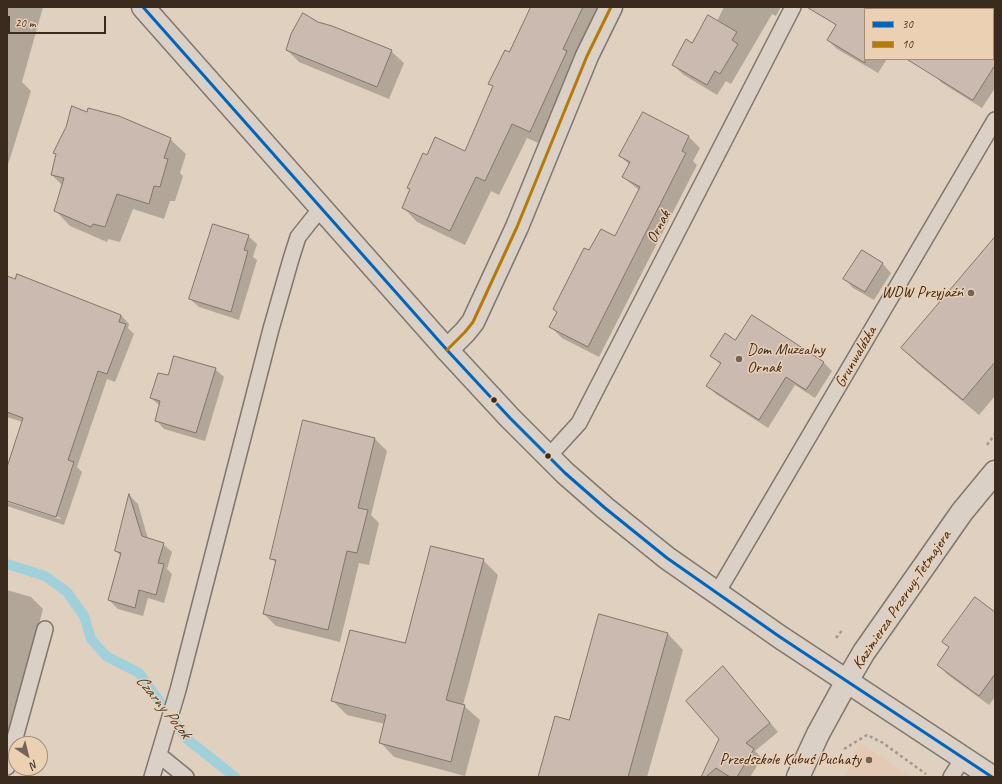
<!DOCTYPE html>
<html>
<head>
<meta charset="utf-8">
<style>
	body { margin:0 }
	#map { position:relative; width:1002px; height:784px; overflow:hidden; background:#dfd0c0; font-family:Caveat,sans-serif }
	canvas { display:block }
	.frame { position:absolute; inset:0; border:8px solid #3b2a1e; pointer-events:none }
	.legend { position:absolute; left:864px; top:8px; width:130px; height:52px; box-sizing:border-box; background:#ecd0b3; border:1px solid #a58e77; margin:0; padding:5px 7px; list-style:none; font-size:12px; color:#3b2a1e }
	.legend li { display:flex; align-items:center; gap:8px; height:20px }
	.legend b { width:20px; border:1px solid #a58e77 }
	.north { position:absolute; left:8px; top:736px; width:40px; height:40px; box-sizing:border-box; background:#ecd0b3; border:1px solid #a58e77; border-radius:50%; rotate:145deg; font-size:11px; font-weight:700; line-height:16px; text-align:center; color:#3b2a1e }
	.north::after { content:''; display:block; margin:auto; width:14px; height:18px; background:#746457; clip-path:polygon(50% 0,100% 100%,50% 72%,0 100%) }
	.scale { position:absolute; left:8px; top:16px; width:98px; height:18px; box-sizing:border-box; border:2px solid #3b2a1e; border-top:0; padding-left:5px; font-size:12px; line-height:14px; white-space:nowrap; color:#3b2a1e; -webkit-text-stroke:3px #ecd0b3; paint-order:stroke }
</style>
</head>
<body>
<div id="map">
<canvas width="1002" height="784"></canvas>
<div class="frame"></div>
<ul class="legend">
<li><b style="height:5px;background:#0065bd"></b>30</li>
<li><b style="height:5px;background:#b57b0a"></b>10</li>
</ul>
<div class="north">N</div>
<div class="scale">20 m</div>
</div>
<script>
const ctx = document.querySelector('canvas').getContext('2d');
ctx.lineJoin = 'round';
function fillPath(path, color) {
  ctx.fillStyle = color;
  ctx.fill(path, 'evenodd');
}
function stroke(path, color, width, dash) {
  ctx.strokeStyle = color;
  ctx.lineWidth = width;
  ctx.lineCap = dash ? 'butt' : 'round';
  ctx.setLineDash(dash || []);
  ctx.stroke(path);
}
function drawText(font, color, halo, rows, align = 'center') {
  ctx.font = font + ' Caveat,sans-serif';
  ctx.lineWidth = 3;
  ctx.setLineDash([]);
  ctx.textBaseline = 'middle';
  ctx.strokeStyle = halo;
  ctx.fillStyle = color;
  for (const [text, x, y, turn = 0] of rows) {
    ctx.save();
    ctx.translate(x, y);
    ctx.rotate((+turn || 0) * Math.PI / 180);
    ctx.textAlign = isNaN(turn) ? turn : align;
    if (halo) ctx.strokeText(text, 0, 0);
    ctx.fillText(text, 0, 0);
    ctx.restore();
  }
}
const built = new Path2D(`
	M 860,743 L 911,777 L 845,777 Z`);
const shadow = new Path2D(`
	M 7,7 L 43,7 L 22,82 L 31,91 L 7,168 Z
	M 532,7 L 604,7 L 545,146 L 527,138 L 499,195 L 491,191 L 465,245 L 417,222 L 403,207 L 411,191 L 408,188 L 427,156 L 465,152 L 494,87 L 490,83 L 509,53 Z
	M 724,7 L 781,7 L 776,16 L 772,14 L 731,84 L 726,81 L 717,95 L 684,75 L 673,65 L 717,21 Z
	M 839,7 L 865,7 L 868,9 L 865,9 L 865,59 L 887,59 L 878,73 L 837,49 L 828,40 L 836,26 L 831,21 Z
	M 317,23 L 391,51 L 404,63 L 389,99 L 299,62 L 287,50 Z
	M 993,34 L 995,35 L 995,88 L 982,108 L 942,83 L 933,74 L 943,59 L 993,59 Z
	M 643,113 L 689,137 L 700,148 L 693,161 L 697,165 L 599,357 L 562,338 L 551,327 L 558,313 L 554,309 L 589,252 L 616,237 L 639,190 L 623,177 L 630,165 L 620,156 Z
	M 170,139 L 186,154 L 180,173 L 183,176 L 175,201 L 170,201 L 164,219 L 133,209 L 120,242 L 108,239 L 107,242 L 70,226 L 55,210 L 63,186 L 52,175 L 57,155 L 54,153 Z
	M 248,236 L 257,244 L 253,257 L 257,260 L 239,320 L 199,307 L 190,299 Z
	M 995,239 L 995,396 L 979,415 L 918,364 L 902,348 Z
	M 862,251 L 883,264 L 891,273 L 874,300 L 853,288 L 845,279 Z
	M 7,279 L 121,315 L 129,324 L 128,328 L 134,334 L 115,382 L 107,379 L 77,467 L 82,472 L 64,525 L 7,506 L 7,470 L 23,422 L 7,417 ZM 7,500 L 61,518 L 60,519 L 7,502 Z
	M 752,316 L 824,363 L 832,371 L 815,398 L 795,385 L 768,428 L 716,394 L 707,385 L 721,365 L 711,355 L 736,341 Z
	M 215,369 L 224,377 L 205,441 L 164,429 L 156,420 L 160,406 L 151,398 L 168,376 Z
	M 374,438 L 387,451 L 371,515 L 379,523 L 369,565 L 359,563 L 340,642 L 276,626 L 264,614 L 277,564 L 271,558 Z
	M 130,496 L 138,504 L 148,539 L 163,544 L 172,552 L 167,569 L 172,574 L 164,603 L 148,598 L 143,616 L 118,609 L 109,600 L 121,556 L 116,551 Z
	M 483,560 L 498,575 L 463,705 L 480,720 L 465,776 L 394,757 L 380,742 L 385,724 L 347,715 L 332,700 L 406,644 ZM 348,704 L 391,715 L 391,717 L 348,706 Z
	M 7,590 L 31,597 L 43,609 L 7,746 Z
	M 995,613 L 995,697 L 989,705 L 948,675 L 938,664 L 950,648 L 943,642 Z
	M 668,634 L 683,650 L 647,777 L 539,777 L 570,722 Z
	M 731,676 L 778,732 L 755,751 L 762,758 L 750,777 L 703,777 L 721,738 Z`);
const stream = new Path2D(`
	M 7,564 L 45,576 L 67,592 L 84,616 L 91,639 L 106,656 L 139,673 L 187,739 L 235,777`);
const building = new Path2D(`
	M 531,7 L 583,7 L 563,49 L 567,51 L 530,132 L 512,124 L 485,181 L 476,177 L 450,231 L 402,208 L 410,189 L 407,188 L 423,153 L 427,155 L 435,137 L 465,151 L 493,86 L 488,84 L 505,50 L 509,52 Z
	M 807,7 L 865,7 L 865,63 L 827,40 L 836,25 Z
	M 303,13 L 318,22 L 332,26 L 392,50 L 377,87 L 286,50 L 291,34 Z
	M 708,15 L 737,32 L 732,40 L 738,44 L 720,74 L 715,71 L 707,85 L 672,65 L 686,39 L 692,43 Z
	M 907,59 L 995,59 L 995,65 L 973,100 Z
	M 72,106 L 87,112 L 88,108 L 119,116 L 171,138 L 164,158 L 168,159 L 160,187 L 154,186 L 149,204 L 117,194 L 105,227 L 93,224 L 91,227 L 54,211 L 64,178 L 51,175 L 56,154 L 53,153 L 66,127 Z
	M 643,112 L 689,136 L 682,151 L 686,153 L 588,347 L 549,327 L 557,312 L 553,309 L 584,248 L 589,250 L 601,229 L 615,236 L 640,187 L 622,177 L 630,162 L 619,156 Z
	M 213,224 L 249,235 L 244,250 L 248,251 L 231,312 L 189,299 Z
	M 995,237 L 995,362 L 963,400 L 901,348 Z
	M 862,250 L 883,263 L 865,292 L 843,279 Z
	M 17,274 L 121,315 L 119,322 L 126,324 L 107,374 L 98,371 L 68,460 L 74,462 L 56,517 L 7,501 L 7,467 L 23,418 L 7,412 L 7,276 L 15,279 Z
	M 752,315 L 824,362 L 806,390 L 786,377 L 759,420 L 706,386 L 721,363 L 710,356 L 725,333 L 735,340 Z
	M 174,356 L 216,368 L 196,433 L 155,421 L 160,401 L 150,398 L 158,373 L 168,375 Z
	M 303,420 L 375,438 L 358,508 L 368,510 L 357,553 L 347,551 L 328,630 L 263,614 L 276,560 L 270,559 Z
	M 129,494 L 142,536 L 164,543 L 158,563 L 164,564 L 156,595 L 139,590 L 135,608 L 108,600 L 121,553 L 115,551 Z
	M 431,546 L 484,559 L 446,700 L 465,705 L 451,762 L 379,743 L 386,715 L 331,701 L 350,630 L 405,643 Z
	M 975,597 L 995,612 L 995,674 L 979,696 L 937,665 L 949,647 L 942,642 Z
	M 599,614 L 668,633 L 628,777 L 538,777 L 555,716 L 569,720 Z
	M 723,666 L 770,723 L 746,743 L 754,749 L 737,777 L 730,777 L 716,768 L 706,777 L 701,777 L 719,739 L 686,701 Z`);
const path = new Path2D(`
	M 987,445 L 995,434
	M 836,638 L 843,629
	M 844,749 L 867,735 L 883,743 L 926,774`);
const lane = new Path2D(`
	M 548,457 L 579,423 L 793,7
	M 717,593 L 995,120
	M 159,755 L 186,777
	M 7,767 L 45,629
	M 152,777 L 178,690 L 271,329 L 291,259 L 298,237 L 321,208
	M 951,777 L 963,758`);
const street = new Path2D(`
	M 447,350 L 465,332 L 473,322 L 517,227 L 587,56 L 611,7
	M 847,681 L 864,652 L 962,512 L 995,472`);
const secondary = new Path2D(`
	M 143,7 L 447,350 L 510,418 L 565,473 L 605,508 L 667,558 L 780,637 L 992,777
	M 798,777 L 818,734 L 847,681`);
const bus1 = new Path2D(`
	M 143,7 L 447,350 L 510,418 L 565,473 L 605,508 L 667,558 L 780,637 L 992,777`);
const bus2 = new Path2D(`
	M 447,350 L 465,332 L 473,322 L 517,227 L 587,56 L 611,7`);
const markers = [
	[971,293,4,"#746457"],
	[739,359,4,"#746457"],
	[494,400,3.5,"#3b2a1e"],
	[548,456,3.5,"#3b2a1e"],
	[869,760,4,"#746457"]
];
const streetNames = [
	["Ornak",659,227,-63],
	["Grunwaldzka",856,357,-60],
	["Kazimierza Przerwy-Tetmajera",902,600,-56]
];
const poiNames = [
	["WDW Przyjaźń",963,293],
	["Dom Muzealny",747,350,"left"],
	["Ornak",747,368,"left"],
	["Przedszkole Kubuś Puchaty",861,760]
];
const waterNames = [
	["Czarny Potok",163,707,51]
];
fillPath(built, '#e4cab5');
fillPath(shadow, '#0003');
stroke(stream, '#a0d1da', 10);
fillPath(building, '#cabaaf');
stroke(building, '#80766c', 1);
stroke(lane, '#80766c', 18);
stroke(street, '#80766c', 25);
stroke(secondary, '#80766c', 25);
stroke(path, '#a1988f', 2.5, [3, 3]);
stroke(lane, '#dad0c5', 15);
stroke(street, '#dad0c5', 22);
stroke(secondary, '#dad0c5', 22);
stroke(bus1, '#0065bd', 3);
stroke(bus2, '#b57b0a', 3);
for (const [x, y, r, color] of markers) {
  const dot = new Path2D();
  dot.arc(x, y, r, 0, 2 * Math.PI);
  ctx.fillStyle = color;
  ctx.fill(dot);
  stroke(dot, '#ecd0b3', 1.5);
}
drawText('16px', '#3b2a1e', '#ecd0b3', streetNames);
drawText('16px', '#3b2a1e', '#ecd0b3', poiNames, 'right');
drawText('italic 17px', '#46433c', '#ecd0b3', waterNames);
</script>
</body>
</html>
